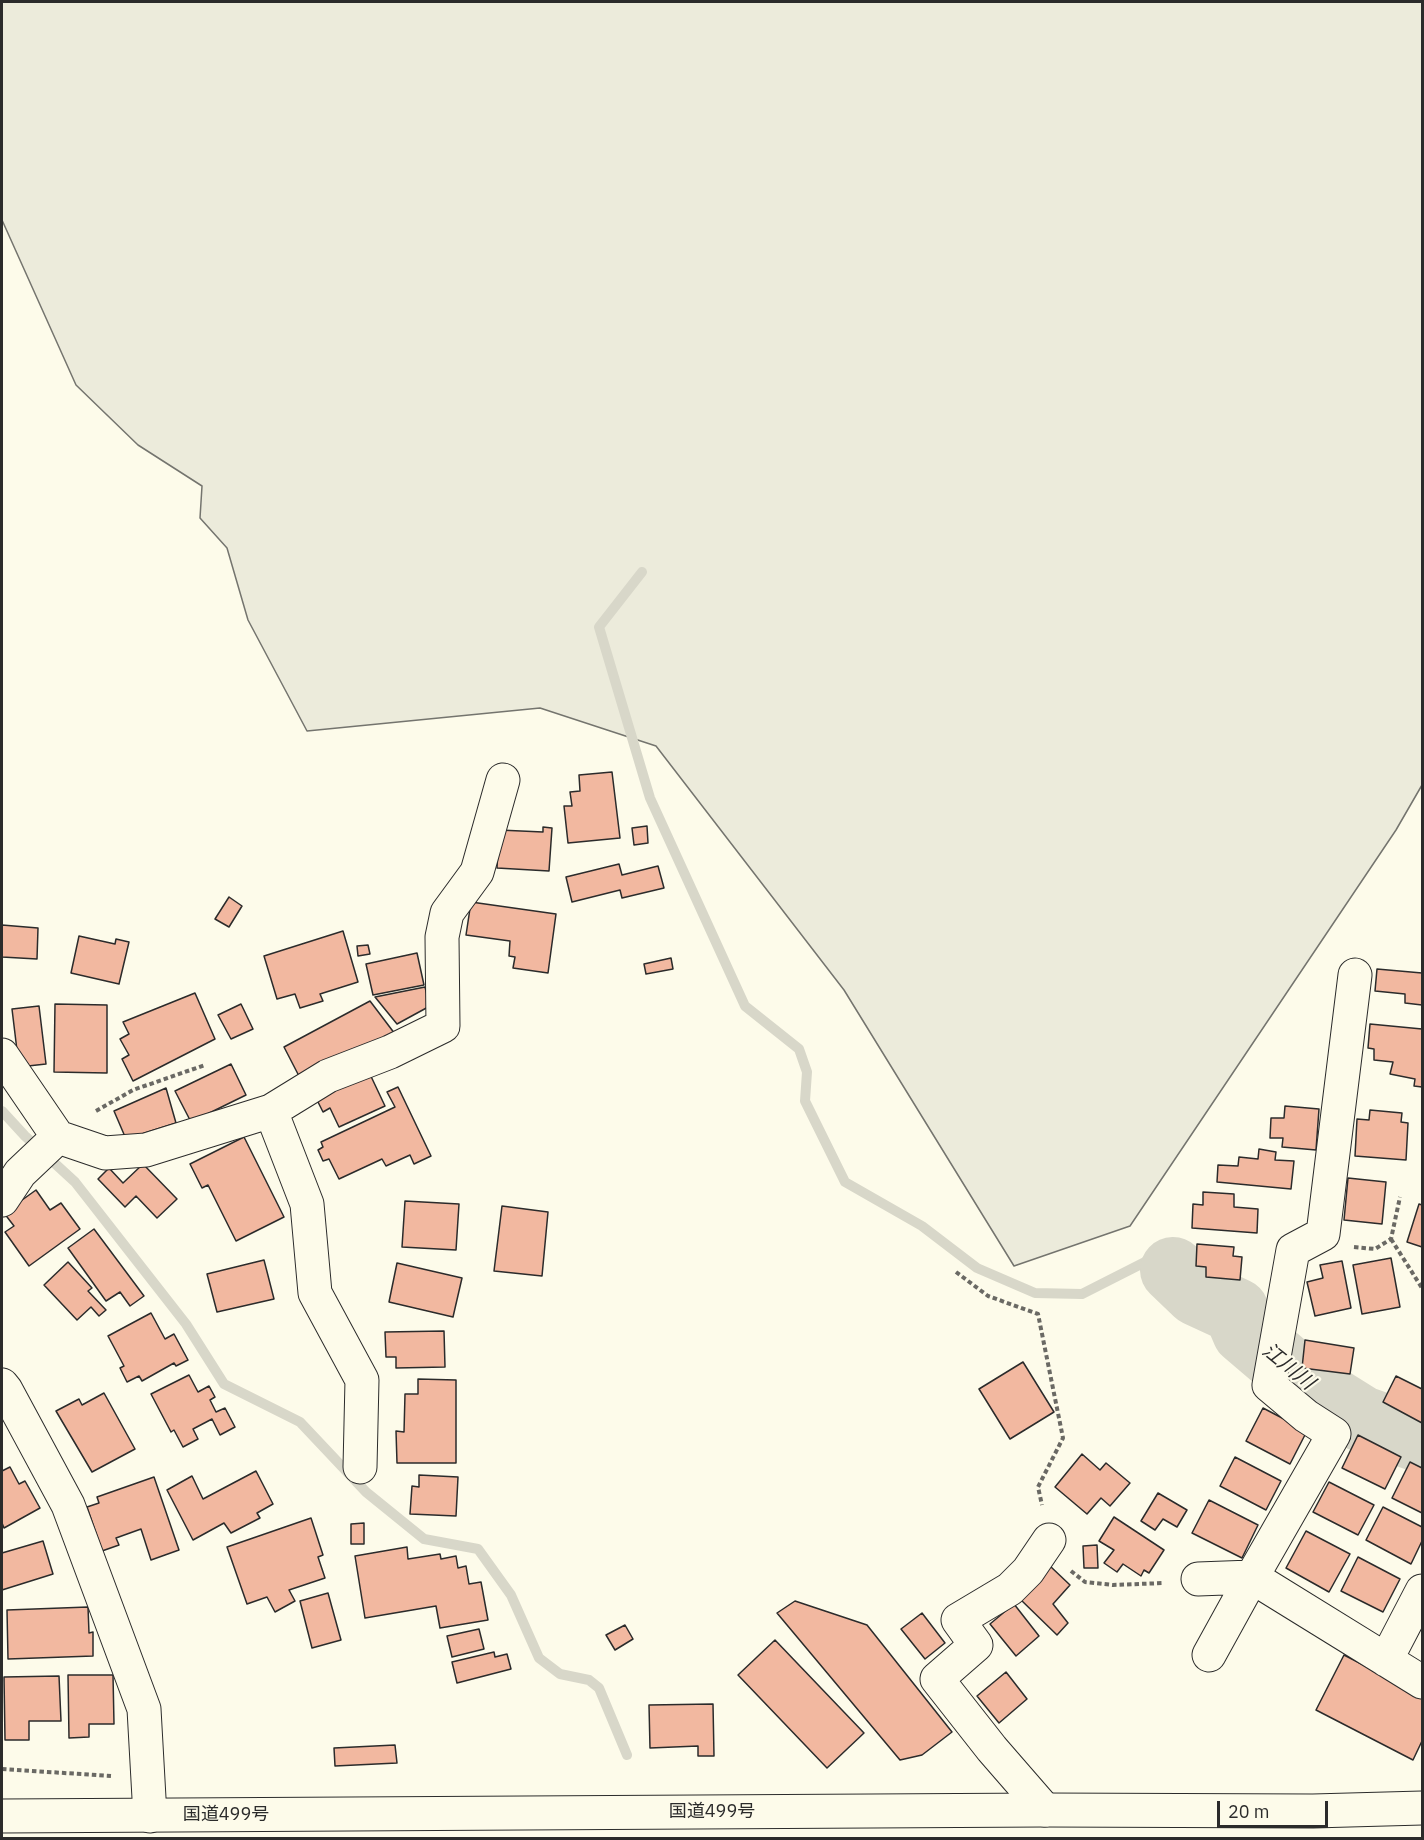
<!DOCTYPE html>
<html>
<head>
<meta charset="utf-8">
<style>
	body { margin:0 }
	#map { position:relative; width:1424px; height:1840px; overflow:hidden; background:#fdfbea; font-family:"IBM Plex Sans",sans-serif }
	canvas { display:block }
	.frame { position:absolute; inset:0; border:3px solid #2b2b2b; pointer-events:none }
	.scale { position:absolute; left:1217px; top:1801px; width:111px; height:27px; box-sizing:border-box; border:3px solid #2b2b2b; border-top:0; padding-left:8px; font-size:18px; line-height:21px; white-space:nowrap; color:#2b2b2b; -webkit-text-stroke:4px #fdfbea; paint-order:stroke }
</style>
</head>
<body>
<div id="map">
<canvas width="1424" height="1840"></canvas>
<div class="frame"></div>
<div class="scale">20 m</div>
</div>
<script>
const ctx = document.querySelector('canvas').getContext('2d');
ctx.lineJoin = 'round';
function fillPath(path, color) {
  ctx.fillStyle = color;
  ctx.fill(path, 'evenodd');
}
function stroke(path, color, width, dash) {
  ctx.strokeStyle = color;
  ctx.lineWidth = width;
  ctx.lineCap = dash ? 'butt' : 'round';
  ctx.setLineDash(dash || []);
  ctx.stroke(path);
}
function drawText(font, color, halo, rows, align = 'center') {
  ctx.font = font + ' "IBM Plex Sans","Noto Sans JP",sans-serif';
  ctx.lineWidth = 4.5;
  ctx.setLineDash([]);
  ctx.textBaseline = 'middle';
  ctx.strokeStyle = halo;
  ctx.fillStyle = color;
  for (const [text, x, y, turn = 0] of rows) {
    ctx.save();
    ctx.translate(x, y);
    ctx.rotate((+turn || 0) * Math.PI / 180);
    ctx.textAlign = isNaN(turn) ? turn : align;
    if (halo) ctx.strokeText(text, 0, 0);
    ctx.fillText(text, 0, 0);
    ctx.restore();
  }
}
const green = new Path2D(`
	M 2,2 L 1422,2 L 1422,785 L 1396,830 L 1130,1226 L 1014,1266 L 844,990 L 656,746 L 540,708 L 307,731 L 248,620 L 227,548 L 200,518 L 202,486 L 138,445 L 76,385 L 2,220 Z`);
const stream = new Path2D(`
	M 642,572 L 599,627 L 650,798 L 745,1006 L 799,1049 L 807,1072 L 805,1101 L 845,1182 L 922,1226 L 977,1268 L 1035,1293 L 1082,1294 L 1149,1260 L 1173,1270
	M 2,1111 L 25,1136 L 75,1182 L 186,1324 L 224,1384 L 300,1422 L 366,1492 L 424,1539 L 478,1549 L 511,1595 L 539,1658 L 560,1674 L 589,1680 L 599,1688 L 627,1755`);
const river = new Path2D(`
	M 1173,1270 L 1197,1293 L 1236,1311 L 1245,1332 L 1306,1384 L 1362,1419 L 1422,1440`);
const building = new Path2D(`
	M 612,772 L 620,838 L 568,843 L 564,806 L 572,806 L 570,792 L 580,791 L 579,775 Z
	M 647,826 L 648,843 L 634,845 L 632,828 Z
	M 543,827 L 552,828 L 549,871 L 497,868 L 499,830 L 543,832 Z
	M 619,864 L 622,875 L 658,866 L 664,888 L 622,898 L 620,890 L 572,902 L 566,877 Z
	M 229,897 L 242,906 L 229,927 L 215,919 Z
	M 471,902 L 556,914 L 548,973 L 513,968 L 515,957 L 509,956 L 510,941 L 466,935 Z
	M 2,925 L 38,928 L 37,959 L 2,957 Z
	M 343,931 L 358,982 L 320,994 L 323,1001 L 300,1008 L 295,994 L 277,999 L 264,956 Z
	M 79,936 L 115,944 L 116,939 L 129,942 L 119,984 L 71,973 Z
	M 368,945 L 370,954 L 358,956 L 357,946 Z
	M 417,953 L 424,985 L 373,995 L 366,964 Z
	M 671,958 L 673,969 L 646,974 L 644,964 Z
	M 1377,969 L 1422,973 L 1422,1005 L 1405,1003 L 1405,994 L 1375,991 Z
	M 425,987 L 430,1006 L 397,1024 L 375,997 Z
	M 195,993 L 215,1039 L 133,1081 L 122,1059 L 129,1055 L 120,1039 L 129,1034 L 123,1022 Z
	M 370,1001 L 395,1034 L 300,1078 L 284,1047 Z
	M 55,1004 L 107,1005 L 107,1073 L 54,1072 Z
	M 241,1004 L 253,1029 L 231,1039 L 218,1015 Z
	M 39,1006 L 46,1064 L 19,1067 L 12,1009 Z
	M 1370,1024 L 1422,1029 L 1422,1087 L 1414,1086 L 1415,1079 L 1390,1074 L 1393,1062 L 1374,1060 L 1374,1049 L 1368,1048 Z
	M 231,1064 L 246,1095 L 191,1122 L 175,1091 Z
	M 368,1070 L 385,1106 L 339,1127 L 330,1108 L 323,1112 L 315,1096 Z
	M 398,1087 L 431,1156 L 414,1164 L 410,1155 L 386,1166 L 382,1159 L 339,1179 L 329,1159 L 323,1161 L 318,1150 L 323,1147 L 321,1142 L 395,1107 L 387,1092 Z
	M 166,1088 L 176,1123 L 126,1139 L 114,1111 Z
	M 1285,1106 L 1319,1109 L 1316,1150 L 1282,1147 L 1283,1138 L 1270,1138 L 1271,1118 L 1284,1118 Z
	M 1370,1110 L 1402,1113 L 1401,1122 L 1408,1123 L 1406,1160 L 1355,1156 L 1357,1119 L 1369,1120 Z
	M 244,1137 L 284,1217 L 236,1241 L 208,1185 L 202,1188 L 190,1164 Z
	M 1259,1149 L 1276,1152 L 1275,1160 L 1294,1161 L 1291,1189 L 1217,1182 L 1218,1165 L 1238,1166 L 1239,1157 L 1258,1159 Z
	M 143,1164 L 177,1199 L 157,1218 L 136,1196 L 125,1207 L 98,1179 L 109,1168 L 123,1183 Z
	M 1348,1178 L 1386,1182 L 1382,1224 L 1344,1220 Z
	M 36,1190 L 50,1210 L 61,1203 L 80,1229 L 29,1266 L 5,1232 L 14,1226 L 4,1213 Z
	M 1203,1192 L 1234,1194 L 1234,1207 L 1258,1209 L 1257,1233 L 1192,1228 L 1193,1204 L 1203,1205 Z
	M 405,1201 L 459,1204 L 456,1250 L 402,1247 Z
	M 1419,1204 L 1422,1205 L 1422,1247 L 1407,1242 Z
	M 502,1206 L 548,1212 L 542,1276 L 494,1271 Z
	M 94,1229 L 144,1296 L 130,1306 L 120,1292 L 106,1301 L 68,1248 Z
	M 1197,1244 L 1234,1247 L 1233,1256 L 1242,1257 L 1240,1280 L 1206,1277 L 1206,1267 L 1196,1266 Z
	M 1391,1258 L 1400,1307 L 1362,1314 L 1353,1265 Z
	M 264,1260 L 274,1299 L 217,1312 L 207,1274 Z
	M 1342,1261 L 1351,1308 L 1315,1316 L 1307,1282 L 1323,1278 L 1320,1265 Z
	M 68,1262 L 92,1288 L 88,1291 L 106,1310 L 99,1316 L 91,1307 L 77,1320 L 44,1285 Z
	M 397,1263 L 462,1278 L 453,1317 L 389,1302 Z
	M 151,1313 L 165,1339 L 174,1334 L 188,1360 L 176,1366 L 174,1363 L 142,1381 L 139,1376 L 127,1382 L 120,1368 L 124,1366 L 108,1336 Z
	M 444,1331 L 445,1367 L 396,1368 L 396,1357 L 386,1357 L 385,1332 Z
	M 1305,1340 L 1354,1348 L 1350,1374 L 1302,1368 Z
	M 1023,1362 L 1054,1412 L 1010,1439 L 979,1389 Z
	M 189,1375 L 198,1392 L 209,1386 L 215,1397 L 210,1400 L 216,1412 L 225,1408 L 235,1427 L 220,1435 L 212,1419 L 193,1429 L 198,1439 L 183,1447 L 174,1430 L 171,1432 L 151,1394 Z
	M 1396,1376 L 1422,1389 L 1422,1423 L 1383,1402 Z
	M 418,1379 L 456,1380 L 456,1463 L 397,1463 L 396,1431 L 404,1432 L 405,1394 L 418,1394 Z
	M 104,1393 L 135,1449 L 92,1472 L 56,1411 L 79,1399 L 82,1405 Z
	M 1263,1408 L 1307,1431 L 1290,1464 L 1246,1441 Z
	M 1358,1435 L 1401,1457 L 1385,1489 L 1342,1468 Z
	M 1082,1454 L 1100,1470 L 1106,1463 L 1130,1483 L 1110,1506 L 1101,1498 L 1087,1514 L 1055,1487 Z
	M 1235,1457 L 1281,1481 L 1266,1510 L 1220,1486 Z
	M 1410,1462 L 1422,1468 L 1422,1513 L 1392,1498 Z
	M 10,1467 L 19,1484 L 25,1481 L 40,1508 L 4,1528 L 2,1523 L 2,1471 Z
	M 256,1471 L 273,1504 L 257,1513 L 260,1518 L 231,1533 L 224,1523 L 193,1540 L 167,1490 L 192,1476 L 203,1499 Z
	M 419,1475 L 458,1477 L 456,1516 L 410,1514 L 412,1486 L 419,1487 Z
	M 154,1477 L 179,1550 L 151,1560 L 141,1529 L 116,1538 L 119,1545 L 102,1551 L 87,1507 L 99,1503 L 97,1497 Z
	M 1329,1482 L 1374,1505 L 1358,1535 L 1313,1512 Z
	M 1158,1493 L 1187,1510 L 1177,1527 L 1163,1519 L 1155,1530 L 1141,1521 Z
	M 1209,1500 L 1258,1525 L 1242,1558 L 1192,1533 Z
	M 1383,1507 L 1422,1527 L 1422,1541 L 1411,1564 L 1366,1540 Z
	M 1114,1517 L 1164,1550 L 1149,1573 L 1144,1570 L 1141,1576 L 1123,1564 L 1117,1572 L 1104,1563 L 1114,1550 L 1099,1541 Z
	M 311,1518 L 323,1555 L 318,1557 L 325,1578 L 289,1590 L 295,1601 L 275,1612 L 267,1597 L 247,1604 L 227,1547 Z
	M 364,1523 L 364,1544 L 351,1544 L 351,1524 Z
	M 1306,1531 L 1350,1554 L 1329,1592 L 1286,1568 Z
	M 43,1541 L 53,1574 L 2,1590 L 2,1553 Z
	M 1097,1545 L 1098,1568 L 1084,1568 L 1083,1546 Z
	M 407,1547 L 408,1559 L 440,1554 L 441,1559 L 456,1556 L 458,1568 L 466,1566 L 469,1584 L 481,1582 L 488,1620 L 440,1628 L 436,1606 L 365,1618 L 355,1556 Z
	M 1358,1557 L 1400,1579 L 1383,1612 L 1341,1591 Z
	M 1050,1566 L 1070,1585 L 1053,1604 L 1068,1623 L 1057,1635 L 1020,1599 Z
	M 328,1593 L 341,1640 L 312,1648 L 300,1601 Z
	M 795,1601 L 867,1625 L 952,1732 L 922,1755 L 900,1760 L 777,1613 Z
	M 1014,1604 L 1039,1636 L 1016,1656 L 990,1624 Z
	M 88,1607 L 89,1633 L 93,1632 L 93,1656 L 8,1659 L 7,1610 Z
	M 922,1613 L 945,1643 L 925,1659 L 901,1629 Z
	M 625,1625 L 633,1639 L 615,1650 L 606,1635 Z
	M 479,1629 L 484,1649 L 452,1657 L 447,1636 Z
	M 775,1640 L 864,1733 L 827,1768 L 738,1675 Z
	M 494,1652 L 495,1657 L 507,1654 L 511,1669 L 457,1683 L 452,1662 Z
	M 1344,1655 L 1422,1695 L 1422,1741 L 1413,1760 L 1316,1710 Z
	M 1006,1672 L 1027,1699 L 999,1723 L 977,1696 Z
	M 68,1675 L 113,1675 L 114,1724 L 89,1724 L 89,1737 L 69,1738 Z
	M 59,1676 L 61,1721 L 29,1721 L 29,1740 L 5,1740 L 4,1677 Z
	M 713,1704 L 714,1756 L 698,1756 L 698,1746 L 650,1748 L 649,1705 Z
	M 395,1745 L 397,1763 L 335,1766 L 334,1748 Z`);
const path = new Path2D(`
	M 96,1111 L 133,1090 L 205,1065
	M 1391,1239 L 1422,1288
	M 1354,1247 L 1375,1249 L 1391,1239 L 1400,1197
	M 956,1272 L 988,1296 L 1038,1314 L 1063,1438 L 1038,1487 L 1042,1505
	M 1071,1571 L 1085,1582 L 1113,1585 L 1164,1583
	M 2,1769 L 111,1776`);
const street = new Path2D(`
	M 1355,975 L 1323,1234 L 1293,1250 L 1269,1385 L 1306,1416 L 1334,1434 L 1252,1577 L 1422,1682
	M 2,1055 L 58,1137
	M 271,1111 L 328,1076 L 390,1052 L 443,1026 L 442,937 L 447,913 L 477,872 L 503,780
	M 2,1200 L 20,1173 L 58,1137 L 105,1153 L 146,1150 L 271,1111 L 307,1204 L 315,1293 L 362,1380 L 360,1467
	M 2,1385 L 6,1390 L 68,1505 L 144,1709 L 150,1816
	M 1198,1579 L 1252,1577 L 1209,1655
	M 1386,1660 L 1422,1591
	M 1045,1810 L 992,1749 L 937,1679 L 976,1645 L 958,1620 L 1010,1589 L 1028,1571 L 1049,1540`);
const highway = new Path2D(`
	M 2,1816 L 1045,1810 L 1313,1811 L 1422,1808`);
const streetNames = [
	["国道499号",712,1812],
	["国道499号",226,1815]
];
const waterNames = [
	["江川川",1288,1367,39]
];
fillPath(green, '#ecebdb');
stroke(green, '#74746e', 1.5);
stroke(stream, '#d8d7c9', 10);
stroke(river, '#d8d7c9', 66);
fillPath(building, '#f2b8a0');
stroke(building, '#2b2b2b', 1.5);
stroke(street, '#2b2b2b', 35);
stroke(highway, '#2b2b2b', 35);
stroke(path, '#6a6964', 4, [4.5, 3]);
stroke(street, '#fdfbea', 33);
stroke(highway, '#fdfbea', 33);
drawText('18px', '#2b2b2b', '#fdfbea', streetNames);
drawText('italic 20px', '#2b2b2b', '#fdfbea', waterNames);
</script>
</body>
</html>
